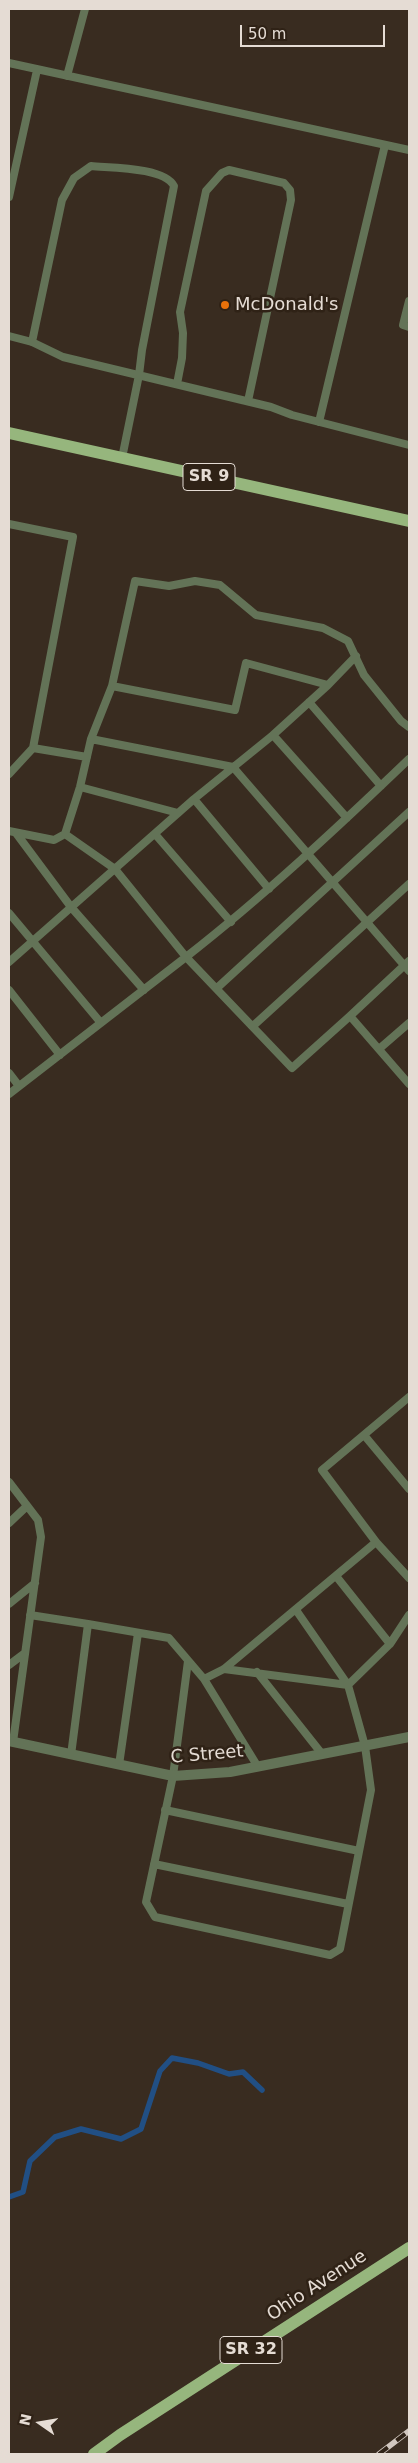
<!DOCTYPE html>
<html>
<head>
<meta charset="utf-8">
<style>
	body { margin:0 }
	#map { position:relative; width:418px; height:2463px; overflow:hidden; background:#392c20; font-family:"DejaVu Sans",sans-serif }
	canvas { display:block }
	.frame { position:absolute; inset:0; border:10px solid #e5dcd4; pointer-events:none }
	.north { position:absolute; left:15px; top:2398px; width:50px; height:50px; -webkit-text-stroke:4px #2f2216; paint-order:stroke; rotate:283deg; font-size:14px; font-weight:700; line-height:20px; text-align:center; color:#e5dcd4 }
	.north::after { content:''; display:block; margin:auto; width:18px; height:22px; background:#e5dcd4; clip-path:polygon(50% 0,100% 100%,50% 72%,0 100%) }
	.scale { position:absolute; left:240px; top:25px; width:145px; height:22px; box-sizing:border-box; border:2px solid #e5dcd4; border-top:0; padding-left:6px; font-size:15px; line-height:18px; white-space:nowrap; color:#e5dcd4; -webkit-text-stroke:4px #2f2216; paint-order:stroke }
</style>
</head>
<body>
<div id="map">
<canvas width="418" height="2463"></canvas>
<div class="frame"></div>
<div class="north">N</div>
<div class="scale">50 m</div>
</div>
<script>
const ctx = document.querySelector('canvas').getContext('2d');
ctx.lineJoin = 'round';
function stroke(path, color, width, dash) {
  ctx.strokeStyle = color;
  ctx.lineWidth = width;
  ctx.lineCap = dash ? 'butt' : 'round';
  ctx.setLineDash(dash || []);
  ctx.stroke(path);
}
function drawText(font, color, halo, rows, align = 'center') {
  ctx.font = font + ' "DejaVu Sans",sans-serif';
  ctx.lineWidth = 5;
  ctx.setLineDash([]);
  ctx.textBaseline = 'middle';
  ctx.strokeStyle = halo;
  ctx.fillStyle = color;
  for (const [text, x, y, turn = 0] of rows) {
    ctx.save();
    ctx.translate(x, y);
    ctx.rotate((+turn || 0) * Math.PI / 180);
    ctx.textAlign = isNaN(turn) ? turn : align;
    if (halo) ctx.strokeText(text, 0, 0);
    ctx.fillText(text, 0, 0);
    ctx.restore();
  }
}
const stream = new Path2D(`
	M 9,2197 L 23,2192 L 30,2161 L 55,2137 L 81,2129 L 121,2139 L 141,2129 L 160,2071 L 172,2058 L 198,2063 L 229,2074 L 243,2072 L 262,2090`);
const service = new Path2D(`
	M 9,63 L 409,150
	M 67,76 L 85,9
	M 9,197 L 37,70
	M 409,301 L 403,325 L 409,327
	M 9,336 L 32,342 L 63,357 L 271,407 L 292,415 L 409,445
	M 32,342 L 62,200 L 74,178 L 91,166 C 111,168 164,167 174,186 L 142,350 L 139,375 L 122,458
	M 177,384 L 182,358 L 183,333 L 180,312 L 206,191 L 222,173 L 229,170 L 284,183 L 290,190 L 291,200 L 248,401
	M 319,422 L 385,145
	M 9,524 L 73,537 L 33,748 L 87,757
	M 112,686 L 235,710 L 246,663 L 328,685 L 356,656
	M 309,702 L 381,786
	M 273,735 L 328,685
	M 91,739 L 233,767 L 409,971
	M 9,774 L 33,748
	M 80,787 L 178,813
	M 194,799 L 269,889
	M 9,831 L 54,840 L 65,834 L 80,787 L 91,739 L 112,686 L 135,581 L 169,586 L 195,581 L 220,585 L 256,615 L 323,628 L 348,641 L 364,675 L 401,721 L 409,727
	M 16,833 L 71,907 L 144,990
	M 65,834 L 115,869 L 186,957 C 264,896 337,828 409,759
	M 155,834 L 231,922
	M 9,913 L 101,1023
	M 9,962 L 194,799 L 273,735 L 347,818
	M 217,988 L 409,812
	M 9,990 L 60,1055
	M 350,1016 L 409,961
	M 253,1026 L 409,884
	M 379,1049 L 409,1023
	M 9,1073 L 19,1086
	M 9,1094 L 186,957 L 292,1068 L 350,1016 L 409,1084
	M 364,1435 L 409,1489
	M 9,1482 L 38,1520 L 41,1537 L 13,1742
	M 9,1523 L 27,1506
	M 376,1542 L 409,1578
	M 336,1576 L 390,1644
	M 9,1604 L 35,1583
	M 296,1610 L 348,1685
	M 30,1615 L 88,1624 L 71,1755
	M 88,1624 L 169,1638 L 204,1679 L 224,1669 L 376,1542 L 322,1470 L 409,1397
	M 188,1661 L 173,1776 L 146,1902 L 155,1917 L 330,1955 L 340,1949 L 371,1790 L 365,1746 L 348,1685 L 390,1644 L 409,1615
	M 9,1665 L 25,1653
	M 224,1669 L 348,1685
	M 257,1672 L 322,1754
	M 204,1679 L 258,1767
	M 119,1765 L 138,1633
	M 165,1810 L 359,1851
	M 154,1864 L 348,1904`);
const minor = new Path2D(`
	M 9,1741 L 173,1776 L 230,1772 L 409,1737`);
const primary = new Path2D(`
	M 9,433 L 409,521
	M 94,2454 L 120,2435 L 409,2248`);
const rail = new Path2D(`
	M 379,2454 L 409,2431`);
const markers = [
	[225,305,5,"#e8710a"]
];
const shields = [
	[209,477,52],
	[251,2350,62]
];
const shieldNames = [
	["SR 9",209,477],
	["SR 32",251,2350]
];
const poiNames = [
	["McDonald's",235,305]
];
const streetNames = [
	["C Street",207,1755,-5],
	["Ohio Avenue",317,2286,-33]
];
stroke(stream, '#214f84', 5.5);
stroke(service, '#637357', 8);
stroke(minor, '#637357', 10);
stroke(primary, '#96b67d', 12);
stroke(rail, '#d1c7bf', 5.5);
stroke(rail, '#2f2216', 4, [11]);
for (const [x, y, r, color] of markers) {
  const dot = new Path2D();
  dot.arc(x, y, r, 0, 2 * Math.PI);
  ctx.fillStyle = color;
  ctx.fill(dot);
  stroke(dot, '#2f2216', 2);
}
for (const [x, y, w] of shields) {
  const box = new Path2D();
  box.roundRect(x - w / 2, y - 13.5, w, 27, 4);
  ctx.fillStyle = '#2f2216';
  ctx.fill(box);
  stroke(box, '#e5dcd4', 1);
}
drawText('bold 16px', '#e5dcd4', null, shieldNames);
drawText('18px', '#e5dcd4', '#2f2216', poiNames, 'left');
drawText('18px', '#e5dcd4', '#2f2216', streetNames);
</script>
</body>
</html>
